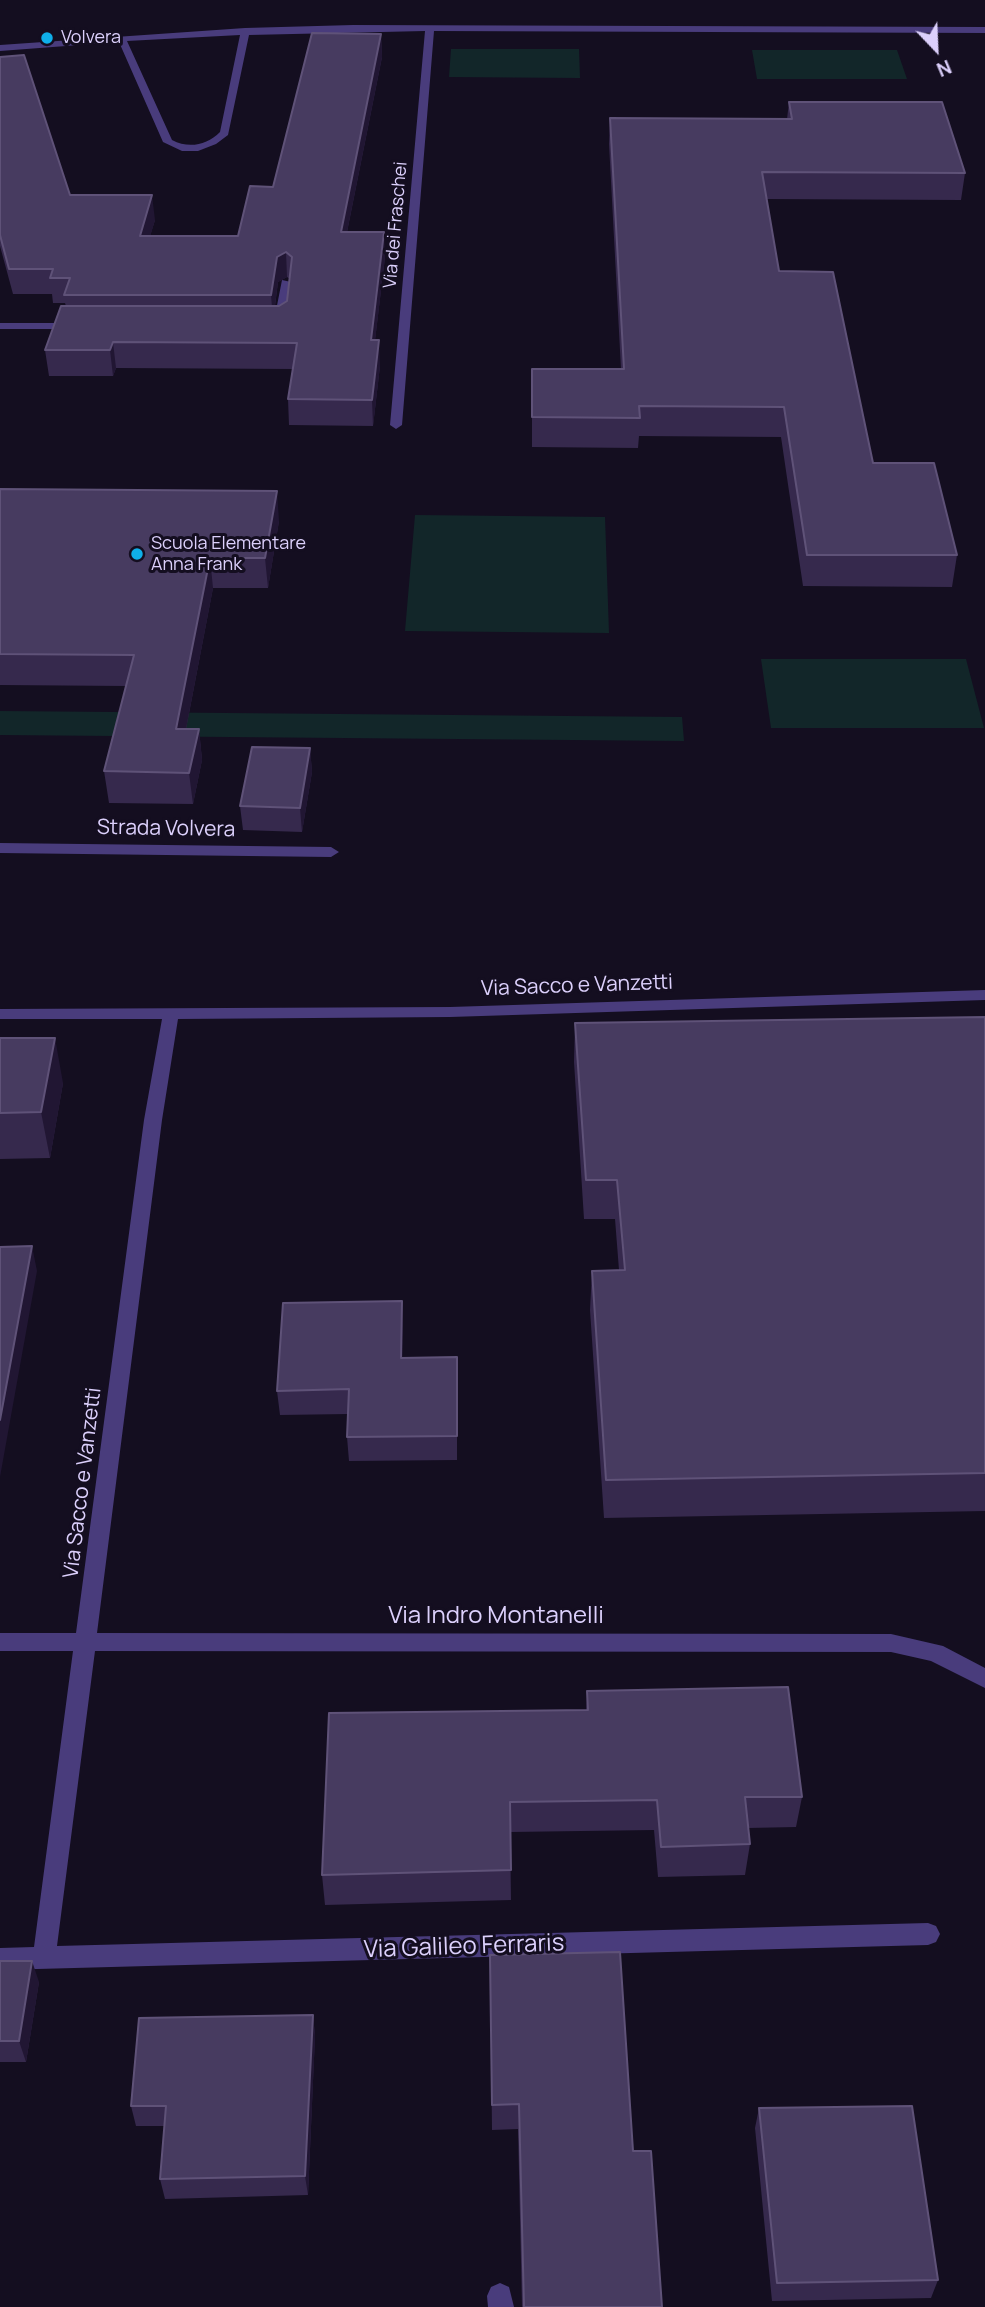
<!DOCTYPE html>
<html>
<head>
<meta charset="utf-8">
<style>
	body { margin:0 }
	#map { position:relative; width:985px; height:2307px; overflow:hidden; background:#140e20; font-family:Manrope,sans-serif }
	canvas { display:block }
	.north { position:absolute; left:901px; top:14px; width:70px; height:70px; -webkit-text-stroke:5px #140e20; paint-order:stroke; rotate:157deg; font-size:19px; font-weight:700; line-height:28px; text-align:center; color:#dcd0fc }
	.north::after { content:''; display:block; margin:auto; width:24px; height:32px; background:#dcd0fc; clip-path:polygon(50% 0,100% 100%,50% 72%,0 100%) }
</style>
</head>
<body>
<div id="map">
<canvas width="985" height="2307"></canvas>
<div class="north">N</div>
</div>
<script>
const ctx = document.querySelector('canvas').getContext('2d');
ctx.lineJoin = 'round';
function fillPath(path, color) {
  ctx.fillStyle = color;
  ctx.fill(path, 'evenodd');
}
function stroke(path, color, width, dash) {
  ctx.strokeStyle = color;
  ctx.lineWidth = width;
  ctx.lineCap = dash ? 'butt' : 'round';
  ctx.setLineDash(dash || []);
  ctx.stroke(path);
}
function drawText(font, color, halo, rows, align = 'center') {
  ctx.font = font + ' Manrope,sans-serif';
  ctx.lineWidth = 6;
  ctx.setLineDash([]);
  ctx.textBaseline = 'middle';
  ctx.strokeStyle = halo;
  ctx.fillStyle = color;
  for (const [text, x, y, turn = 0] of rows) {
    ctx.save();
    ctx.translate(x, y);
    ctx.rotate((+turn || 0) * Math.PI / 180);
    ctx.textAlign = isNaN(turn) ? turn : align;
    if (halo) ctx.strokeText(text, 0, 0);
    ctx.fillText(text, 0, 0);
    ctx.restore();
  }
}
const green = new Path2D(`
	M 451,49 L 579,49 L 580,78 L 449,77 Z
	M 752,50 L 897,50 L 907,79 L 757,79 Z
	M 415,515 L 605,517 L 609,633 L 405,631 Z
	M 761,659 L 966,659 L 984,728 L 771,728 Z
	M 0,711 L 682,717 L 684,741 L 0,735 Z`);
const minor = new Path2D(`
	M 353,25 L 985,27 L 985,33 L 434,31 L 402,425 L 396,429 L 390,425 L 425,31 L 249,35 L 228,135 L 216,144 L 198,151 L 182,151 L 163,142 L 119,42 L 0,51 L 0,45 L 245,28 ZM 240,35 L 220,132 C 207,145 189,149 172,140 L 127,41 Z
	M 282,280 L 291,282 L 285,326 L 279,329 L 273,326 Z
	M 0,323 L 76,323 L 82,326 L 76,329 L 0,329 Z
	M 0,843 L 331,847 L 339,852 L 331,857 L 0,853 Z
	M 985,990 L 985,1000 L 450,1017 L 178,1019 L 162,1120 L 97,1633 L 891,1634 L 943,1646 L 985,1668 L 985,1688 L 931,1661 L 891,1652 L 95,1651 L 57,1946 L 928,1923 L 936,1926 L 940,1934 L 936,1942 L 928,1945 L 0,1970 L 0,1948 L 34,1947 L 73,1651 L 0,1651 L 0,1633 L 76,1633 L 144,1120 L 162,1019 L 0,1019 L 0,1009 L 450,1007 Z
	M 500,2283 L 509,2287 L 514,2307 L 488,2307 L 487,2296 L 491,2287 Z`);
const wall = new Path2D(`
	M 381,34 L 382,57 L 347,232 L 385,257 L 375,340 L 380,366 L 373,426 L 289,425 L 288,399 L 293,369 L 116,368 L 113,376 L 49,376 L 45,350 L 66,306 L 65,303 L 53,303 L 52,294 L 13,294 L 0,246 L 0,57 L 70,195 L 155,220 L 150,236 L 238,236 ZM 287,277 L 290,279 L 287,301 L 279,306 L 275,306 L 278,282 Z
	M 789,102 L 965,173 L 961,200 L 767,199 L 779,271 L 873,463 L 957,555 L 952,587 L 803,586 L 781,437 L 639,436 L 638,448 L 532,447 L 532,369 L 621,369 L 609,144 L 610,118 L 787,119 Z
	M 0,489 L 279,521 L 268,588 L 213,588 L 186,729 L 199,729 L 202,760 L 193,804 L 109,803 L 104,771 L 126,686 L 0,685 Z
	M 310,748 L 312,772 L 302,832 L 243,830 L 240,806 Z
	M 985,1017 L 985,1511 L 604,1518 L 590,1310 L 592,1271 L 619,1270 L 615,1219 L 584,1219 L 574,1062 L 575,1023 Z
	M 0,1038 L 63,1083 L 50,1158 L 0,1159 Z
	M 402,1301 L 402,1358 L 457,1357 L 457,1460 L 349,1461 L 347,1437 L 348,1414 L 280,1415 L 277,1391 Z
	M 587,1691 L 802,1797 L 796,1827 L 748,1828 L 750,1844 L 745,1875 L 658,1877 L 654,1830 L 510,1832 L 511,1900 L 325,1905 L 322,1875 L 586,1710 Z
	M 490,1955 L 633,2151 L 662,2307 L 522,2307 L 518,2129 L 492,2130 Z
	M 0,1961 L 39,1982 L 26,2062 L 0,2062 Z
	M 313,2015 L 315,2036 L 308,2195 L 165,2199 L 160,2179 L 165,2126 L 136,2126 L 131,2106 Z
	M 759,2108 L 938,2280 L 931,2298 L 772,2301 L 755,2128 Z`);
const shadedWall = new Path2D(`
	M 381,34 L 382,57 L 342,257 L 341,232 Z
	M 152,195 L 155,220 L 143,260 L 140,236 Z
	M 384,232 L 385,257 L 372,366 L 371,340 Z
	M 286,252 L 287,277 L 278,282 L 273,320 L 271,295 L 277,257 Z
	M 379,340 L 380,366 L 373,426 L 372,400 Z
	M 113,342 L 116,368 L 113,376 L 110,350 Z
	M 277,491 L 279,521 L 268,588 L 265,558 Z
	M 210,558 L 213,588 L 180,760 L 176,729 Z
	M 199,729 L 202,760 L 193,804 L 189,773 Z
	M 310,748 L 312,772 L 302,832 L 300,808 Z
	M 55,1038 L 63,1083 L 50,1158 L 41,1112 Z
	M 32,1246 L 37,1271 L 0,1477 L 0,1420 Z
	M 402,1301 L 403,1326 L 402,1382 L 401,1358 Z
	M 32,1961 L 39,1982 L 26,2062 L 19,2041 Z
	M 313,2015 L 315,2036 L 308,2195 L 305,2176 Z`);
const building = new Path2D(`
	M 312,33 L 381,34 L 341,232 L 384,232 L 371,340 L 379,340 L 372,400 L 288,399 L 297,343 L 113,342 L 110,350 L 45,350 L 61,306 L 279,306 L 287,301 L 292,257 L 286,252 L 277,257 L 271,295 L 64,295 L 70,278 L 50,278 L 53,269 L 9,269 L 0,235 L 0,57 L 24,55 L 70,195 L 152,195 L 140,236 L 238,236 L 250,186 L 273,187 Z
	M 789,102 L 942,102 L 965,173 L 762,172 L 779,271 L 833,272 L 873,463 L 934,463 L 957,555 L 807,555 L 784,407 L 639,406 L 640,418 L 532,417 L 532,369 L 624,369 L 610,118 L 792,119 Z
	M 0,489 L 277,491 L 265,558 L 210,558 L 176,729 L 199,729 L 189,773 L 104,771 L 134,655 L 0,654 Z
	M 252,747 L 310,748 L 300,808 L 240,806 Z
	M 985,1017 L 985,1473 L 606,1480 L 592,1271 L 625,1270 L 617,1180 L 586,1180 L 575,1023 Z
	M 0,1038 L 55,1038 L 41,1112 L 0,1113 Z
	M 32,1246 L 0,1420 L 0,1247 Z
	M 402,1301 L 401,1358 L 457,1357 L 457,1436 L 347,1437 L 349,1389 L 277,1391 L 283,1303 Z
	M 788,1687 L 802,1797 L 745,1797 L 750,1844 L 661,1847 L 657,1800 L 510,1802 L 511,1870 L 322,1875 L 329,1713 L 588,1710 L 587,1691 Z
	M 620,1952 L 633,2151 L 651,2151 L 662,2307 L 524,2307 L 519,2104 L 492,2105 L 490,1955 Z
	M 0,1961 L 32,1961 L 19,2041 L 0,2041 Z
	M 313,2015 L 305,2176 L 160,2179 L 166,2106 L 131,2106 L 139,2018 Z
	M 912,2106 L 938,2280 L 777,2283 L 759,2108 Z`);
const markers = [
	[47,38,7,"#0fafe9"],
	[137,554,7,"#0fafe9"]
];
const farPoinames = [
	["Volvera",61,38],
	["Scuola Elementare",151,544],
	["Anna Frank",151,565]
];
const farStreetnames = [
	["Via dei Fraschei",396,225,-85]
];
const streetNames = [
	["Strada Volvera",166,829,1],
	["Via Sacco e Vanzetti",577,986,-2],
	["Via Sacco e Vanzetti",83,1483,-83]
];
const nearStreetnames = [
	["Via Indro Montanelli",496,1616],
	["Via Galileo Ferraris",464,1947,-2]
];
fillPath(green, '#122629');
fillPath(minor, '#493c7c');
fillPath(wall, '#36294d');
fillPath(shadedWall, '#211633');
fillPath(building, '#473b60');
stroke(building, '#5f5278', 2);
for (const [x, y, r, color] of markers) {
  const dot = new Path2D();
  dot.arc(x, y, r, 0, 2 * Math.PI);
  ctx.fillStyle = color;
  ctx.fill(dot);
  stroke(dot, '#140e20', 2.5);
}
drawText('18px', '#dcd0fc', '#140e20', farPoinames, 'left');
drawText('18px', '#dcd0fc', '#140e20', farStreetnames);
drawText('21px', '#dcd0fc', '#140e20', streetNames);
drawText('24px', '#dcd0fc', '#140e20', nearStreetnames);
</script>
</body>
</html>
